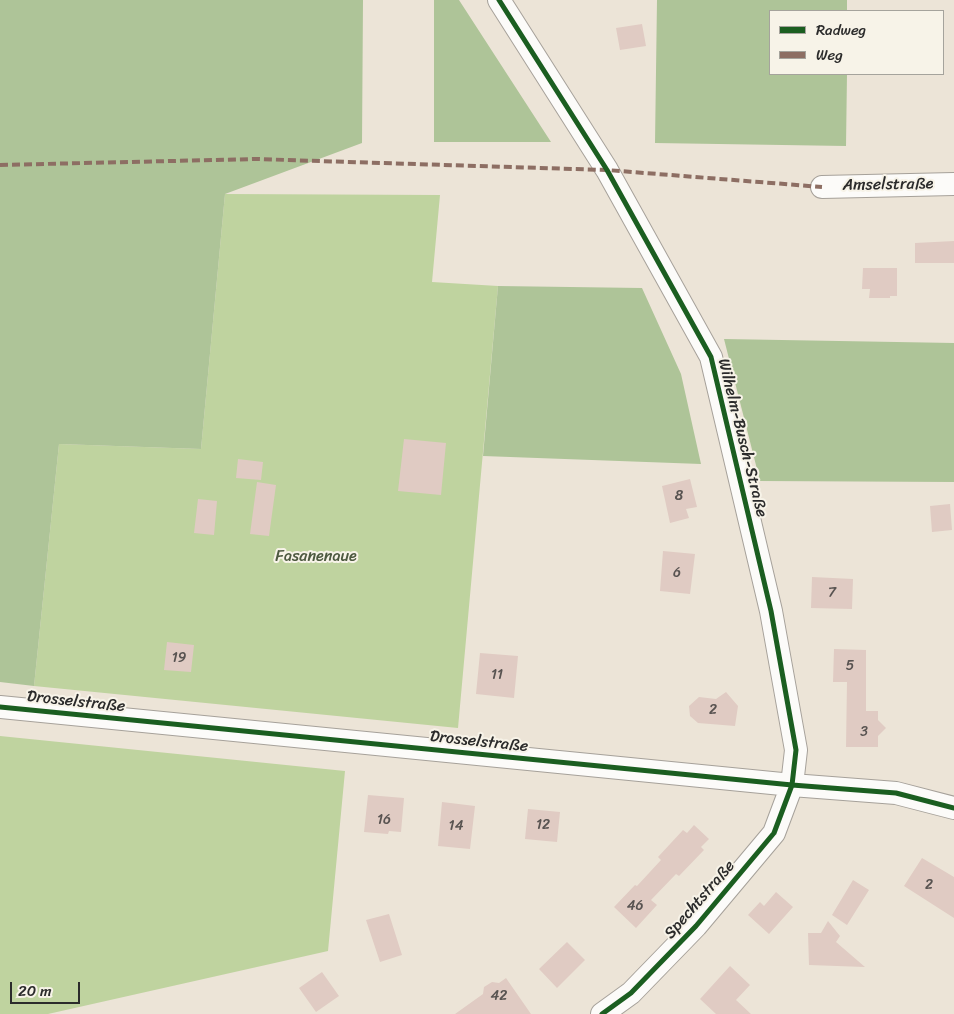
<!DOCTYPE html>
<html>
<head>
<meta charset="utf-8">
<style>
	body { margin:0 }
	#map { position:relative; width:954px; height:1014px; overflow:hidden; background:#ece4d7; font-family:Sriracha,sans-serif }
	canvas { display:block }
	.legend { position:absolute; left:769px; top:10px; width:175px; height:65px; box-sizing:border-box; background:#f7f3e8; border:1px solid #a5a39c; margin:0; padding:6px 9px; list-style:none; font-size:15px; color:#2b2b2b }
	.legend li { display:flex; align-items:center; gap:10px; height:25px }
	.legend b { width:25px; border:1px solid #a5a39c }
	.scale { position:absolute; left:10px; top:982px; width:70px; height:22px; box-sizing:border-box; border:2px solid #2b2b2b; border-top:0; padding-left:6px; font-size:15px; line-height:18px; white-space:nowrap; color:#2b2b2b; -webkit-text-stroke:4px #f7f3e8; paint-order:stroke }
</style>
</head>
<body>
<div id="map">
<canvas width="954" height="1014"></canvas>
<ul class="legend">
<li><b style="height:6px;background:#1b5e20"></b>Radweg</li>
<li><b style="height:6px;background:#8d6e63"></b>Weg</li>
</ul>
<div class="scale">20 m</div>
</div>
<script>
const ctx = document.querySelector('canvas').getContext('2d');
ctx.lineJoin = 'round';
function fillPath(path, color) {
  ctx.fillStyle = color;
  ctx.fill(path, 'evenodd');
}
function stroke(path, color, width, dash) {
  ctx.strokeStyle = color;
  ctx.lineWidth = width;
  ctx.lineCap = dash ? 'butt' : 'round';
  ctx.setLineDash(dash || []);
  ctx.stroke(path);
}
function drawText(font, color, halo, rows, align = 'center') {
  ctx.font = font + ' Sriracha,sans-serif';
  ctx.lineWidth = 4;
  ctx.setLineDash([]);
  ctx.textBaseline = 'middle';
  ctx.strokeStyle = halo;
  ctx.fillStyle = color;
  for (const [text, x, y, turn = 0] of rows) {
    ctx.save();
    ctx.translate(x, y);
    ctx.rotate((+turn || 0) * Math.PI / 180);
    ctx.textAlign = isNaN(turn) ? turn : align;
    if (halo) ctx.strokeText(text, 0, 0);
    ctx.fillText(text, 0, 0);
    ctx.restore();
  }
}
const green = new Path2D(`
	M 225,194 L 440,195 L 432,282 L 498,286 L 458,728 L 34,686 L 59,444 L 201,449 Z
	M 0,736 L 345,771 L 328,951 L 48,1014 L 0,1014 Z`);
const forest = new Path2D(`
	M 0,0 L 363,0 L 362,143 L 225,194 L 201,449 L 59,444 L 34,686 L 0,682 Z
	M 434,0 L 459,0 L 551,142 L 434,142 Z
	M 657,0 L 847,0 L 847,11 L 770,11 L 770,74 L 847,74 L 846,146 L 655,143 Z
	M 498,286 L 642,288 L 681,374 L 701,464 L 483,456 Z
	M 724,339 L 954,343 L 954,482 L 760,481 Z`);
const building = new Path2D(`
	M 642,24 L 646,46 L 620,50 L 616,28 Z
	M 954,241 L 954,263 L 915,263 L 915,243 Z
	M 863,268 L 897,268 L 897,296 L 890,296 L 890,298 L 869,298 L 870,289 L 862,289 Z
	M 404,439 L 446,443 L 441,495 L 398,491 Z
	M 238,459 L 263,462 L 261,480 L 236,478 Z
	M 690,479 L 697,507 L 686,509 L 689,518 L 670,523 L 662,486 Z
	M 257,482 L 276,485 L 269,536 L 250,534 Z
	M 198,499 L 217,501 L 214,535 L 194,533 Z
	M 950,504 L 952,530 L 932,532 L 930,506 Z
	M 663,551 L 695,554 L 690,594 L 660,591 Z
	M 812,577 L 853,579 L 852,609 L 811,608 Z
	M 167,642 L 194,645 L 191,672 L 164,670 Z
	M 834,649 L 866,650 L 866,711 L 878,711 L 878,720 L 886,728 L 878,736 L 878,747 L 846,747 L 847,682 L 833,682 Z
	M 480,653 L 518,656 L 514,698 L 476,694 Z
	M 726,692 L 738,706 L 735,726 L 698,723 L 690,716 L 689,706 L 699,697 L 716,699 Z
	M 368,795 L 404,798 L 401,832 L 389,831 L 388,834 L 364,832 Z
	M 442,802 L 475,806 L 470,849 L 438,846 Z
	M 528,809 L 560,812 L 557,842 L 525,839 Z
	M 694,825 L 709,839 L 701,847 L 704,850 L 679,876 L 676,874 L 651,900 L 657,905 L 636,928 L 614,907 L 635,885 L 637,886 L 661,860 L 658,857 L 683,830 L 687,833 Z
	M 922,858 L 954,877 L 954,918 L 904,886 Z
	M 853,880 L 869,890 L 847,925 L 832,915 Z
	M 776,892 L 793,907 L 769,934 L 748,915 L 760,902 L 764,906 Z
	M 389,914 L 402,955 L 380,962 L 366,920 Z
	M 828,921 L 840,936 L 836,942 L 865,967 L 809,965 L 808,933 L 821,933 Z
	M 567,942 L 585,960 L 557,988 L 539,969 Z
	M 730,966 L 750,985 L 736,1000 L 751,1014 L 716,1014 L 700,999 Z
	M 322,972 L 339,996 L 316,1012 L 299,988 Z
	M 506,978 L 531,1014 L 455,1014 L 483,994 L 484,987 L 492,982 L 499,983 Z`);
const street = new Path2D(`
	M 499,0 L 607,170 L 711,357 L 771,611 L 796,750 L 792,785 L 774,833 L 696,926 L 631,993 L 602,1014
	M 822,187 L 954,184
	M 0,707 L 792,785 L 896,793 L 954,808`);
const quiet = new Path2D(`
	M 0,165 L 256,159 L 607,170 L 822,187`);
const cycleway = new Path2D(`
	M 499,0 L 607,170 L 711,357 L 771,611 L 796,750 L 792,785 L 774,833 L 696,926 L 631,993 L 602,1014
	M 0,707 L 792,785 L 896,793 L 954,808`);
const numberNames = [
	["8",679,496],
	["6",677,573],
	["7",832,593],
	["19",179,658],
	["5",850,666],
	["11",497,675],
	["2",713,710],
	["3",864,732],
	["16",384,820],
	["12",543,825],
	["14",456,826],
	["2",929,885],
	["46",635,906],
	["42",499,996]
];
const streetNames = [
	["Amselstraße",888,185,-1],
	["Wilhelm-Busch-Straße",742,438,76],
	["Drosselstraße",76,702,6],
	["Drosselstraße",479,742,6],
	["Spechtstraße",700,900,-49]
];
const parkNames = [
	["Fasanenaue",316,557]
];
fillPath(green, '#bfd39f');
fillPath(forest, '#aec498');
fillPath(building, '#e0cbc3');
stroke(street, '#a6a19a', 24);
stroke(street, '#fcfbf9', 22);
stroke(quiet, '#8d6e63', 4, [8, 4]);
stroke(cycleway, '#1b5e20', 5);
drawText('14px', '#585351', null, numberNames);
drawText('16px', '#2b2b2b', '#f7f3e8', streetNames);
drawText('16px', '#4d5940', '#f7f3e8', parkNames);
</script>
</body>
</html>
